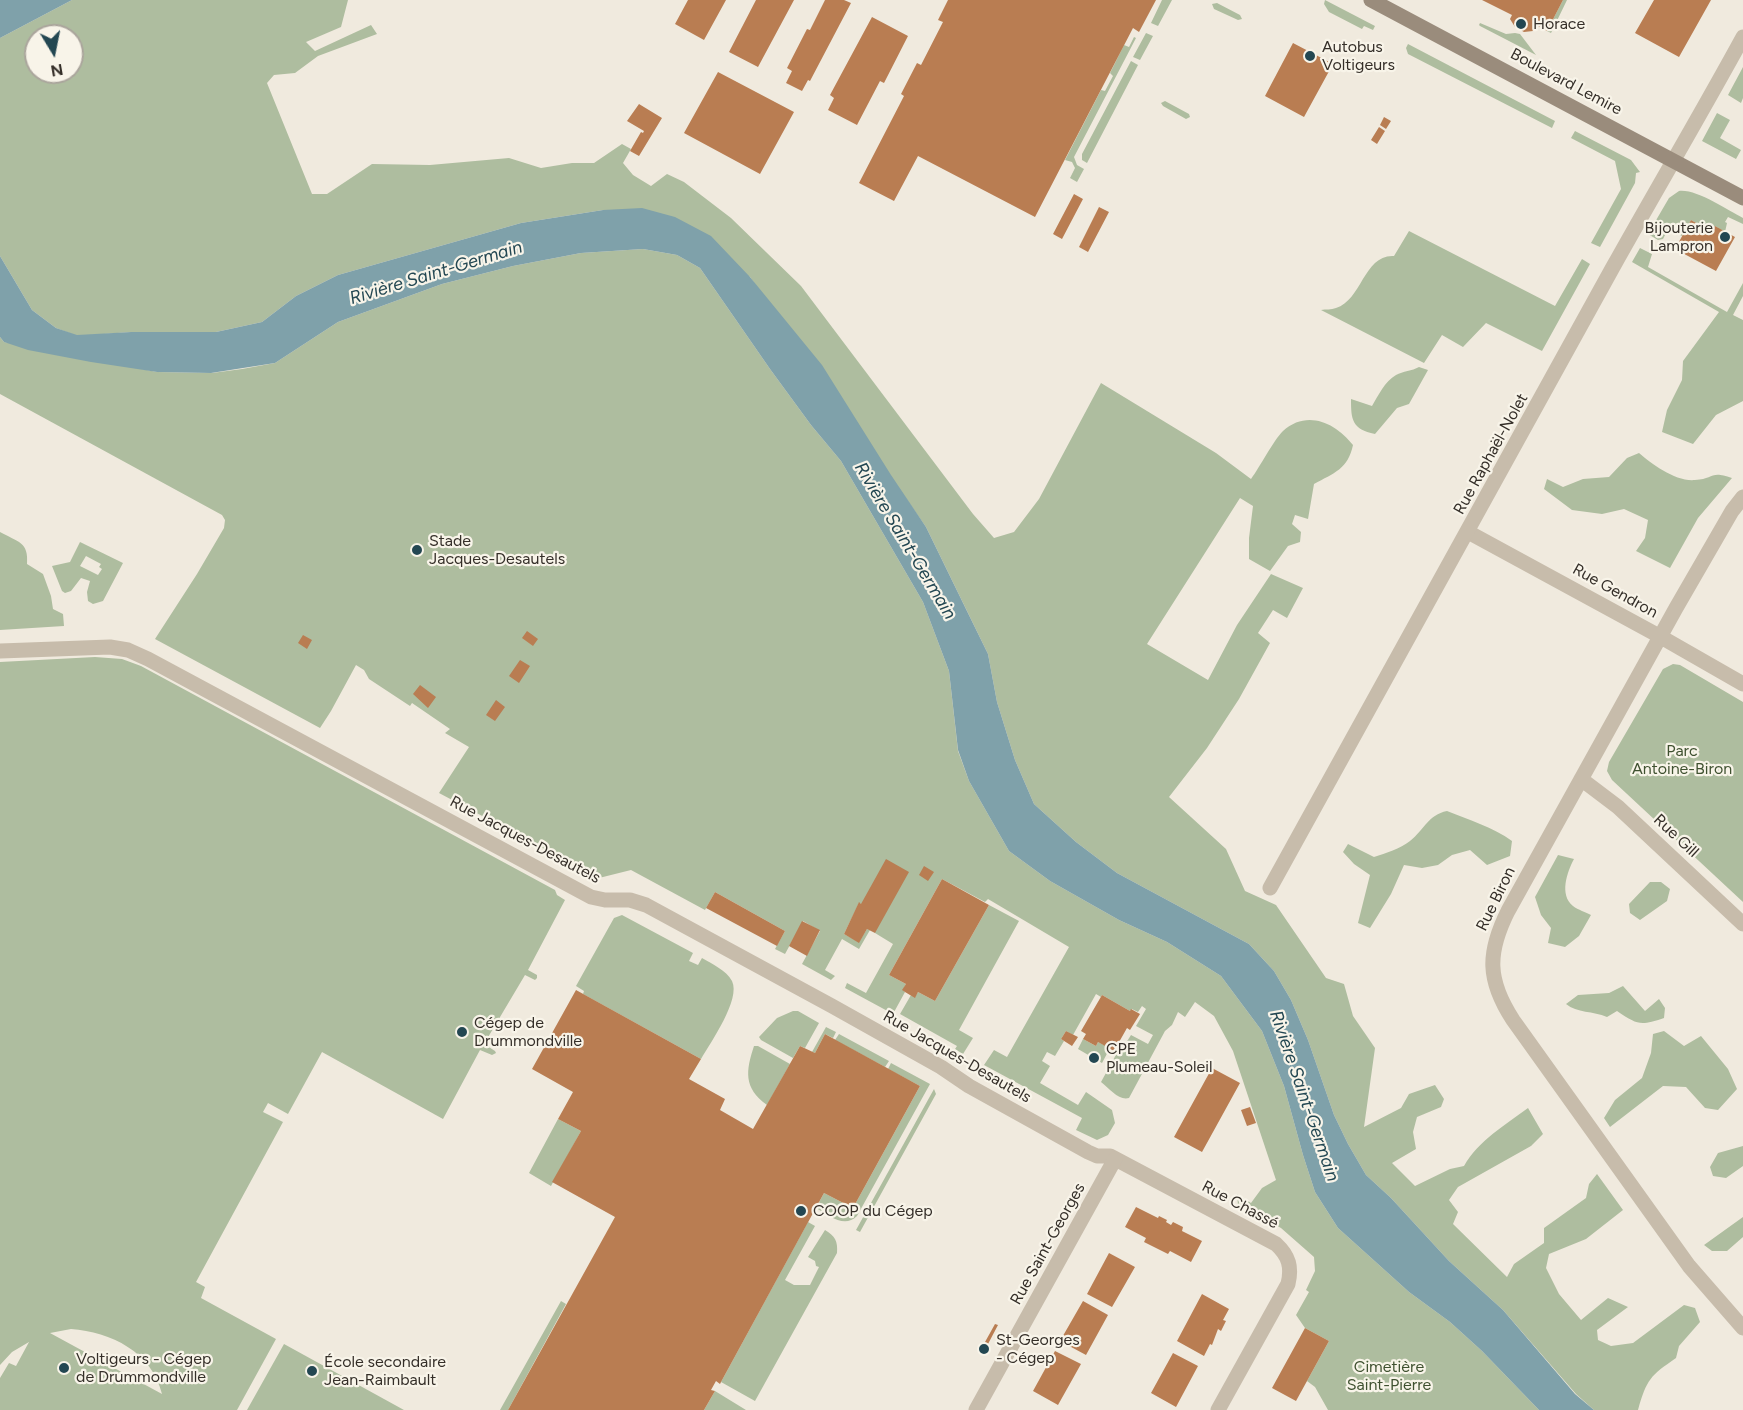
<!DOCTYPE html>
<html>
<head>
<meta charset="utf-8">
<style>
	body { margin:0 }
	#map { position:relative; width:1743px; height:1410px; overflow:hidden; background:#f0eade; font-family:Figtree,sans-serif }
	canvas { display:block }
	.north { position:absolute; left:24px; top:24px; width:60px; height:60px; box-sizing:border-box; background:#f8f4e9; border:2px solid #aaa59c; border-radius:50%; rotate:170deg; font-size:16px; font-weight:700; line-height:24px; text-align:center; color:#352f29 }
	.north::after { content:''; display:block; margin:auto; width:21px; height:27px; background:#234752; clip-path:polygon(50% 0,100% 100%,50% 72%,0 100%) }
</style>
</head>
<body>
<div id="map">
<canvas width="1743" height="1410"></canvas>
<div class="north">N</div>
</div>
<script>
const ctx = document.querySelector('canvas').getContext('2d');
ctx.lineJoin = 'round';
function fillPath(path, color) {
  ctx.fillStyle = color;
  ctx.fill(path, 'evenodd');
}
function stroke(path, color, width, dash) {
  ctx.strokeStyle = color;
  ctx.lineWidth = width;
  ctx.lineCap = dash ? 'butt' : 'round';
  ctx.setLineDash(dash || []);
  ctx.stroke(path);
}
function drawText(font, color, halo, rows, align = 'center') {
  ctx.font = font + ' Figtree,sans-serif';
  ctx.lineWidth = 4.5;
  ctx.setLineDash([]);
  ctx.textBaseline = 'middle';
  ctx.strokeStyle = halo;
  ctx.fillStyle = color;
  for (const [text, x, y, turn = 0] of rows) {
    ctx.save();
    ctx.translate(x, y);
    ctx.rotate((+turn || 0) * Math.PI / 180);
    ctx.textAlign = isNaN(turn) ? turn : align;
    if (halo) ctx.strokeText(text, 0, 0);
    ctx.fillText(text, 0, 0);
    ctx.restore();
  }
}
const green = new Path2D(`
	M 72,0 L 348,0 L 341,27 L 306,42 L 315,51 L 371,25 L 377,34 L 318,56 L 295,73 L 274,75 L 267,83 L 312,194 L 327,194 L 372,164 L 430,165 L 509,158 L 541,168 L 572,163 L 594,163 L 622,144 L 631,149 L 623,163 L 633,175 L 651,186 L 667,174 L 684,182 L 731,218 L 801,286 L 973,514 L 994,538 L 1014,532 L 1039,499 L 1101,383 L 1216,453 L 1251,479 C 1260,467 1273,441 1283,431 C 1307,409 1336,423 1353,445 C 1348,469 1334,473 1314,484 L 1308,519 L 1295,515 L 1292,524 L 1301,532 L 1300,542 L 1288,546 L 1270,571 L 1249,559 L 1249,538 L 1253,506 L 1240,498 L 1147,644 L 1208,680 L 1237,625 L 1271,574 L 1303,588 L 1287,618 L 1273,610 L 1258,633 L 1270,643 L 1239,699 L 1207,748 L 1169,797 L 1226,849 L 1245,891 L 1276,905 L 1326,978 L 1344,984 L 1353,1016 L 1375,1048 L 1364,1127 L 1401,1108 L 1409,1094 L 1435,1085 L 1444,1099 L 1441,1107 L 1417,1117 L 1413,1132 L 1416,1149 L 1392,1163 L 1415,1186 L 1450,1169 L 1464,1166 C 1479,1140 1504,1126 1528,1108 L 1543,1134 L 1531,1146 L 1458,1187 L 1449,1200 L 1458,1212 L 1453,1224 L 1507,1277 L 1514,1264 L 1544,1243 L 1544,1228 L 1586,1198 L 1589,1184 L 1597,1174 L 1623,1210 L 1586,1239 L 1549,1254 L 1546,1268 L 1559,1294 L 1581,1320 L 1608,1298 L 1628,1307 L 1597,1330 L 1598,1340 L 1611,1346 L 1633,1343 L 1684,1305 L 1695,1308 L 1700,1322 L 1679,1346 L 1676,1358 C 1650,1376 1647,1379 1638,1410 L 1594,1410 L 1576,1394 L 1503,1310 L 1449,1261 L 1391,1198 L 1366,1175 L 1348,1144 L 1334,1115 L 1308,1040 L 1291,1000 L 1274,971 L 1249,944 L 1117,873 L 1076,842 L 1034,804 L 1015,760 L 997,702 L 988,654 L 926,527 L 750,277 L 603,210 L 521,223 L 338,275 L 296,296 L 262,322 L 216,332 L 131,332 L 77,336 L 56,328 L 32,310 L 0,256 L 0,38 ZM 36,36 L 72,36 L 72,72 L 36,72 Z
	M 1162,0 L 1172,0 L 1158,26 L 1151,23 Z
	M 1325,0 L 1375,26 L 1373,30 L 1364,26 L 1362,29 L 1329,12 L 1324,4 Z
	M 1563,0 L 1567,0 L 1551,33 L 1547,31 Z
	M 1217,3 L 1240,15 L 1242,19 L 1238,20 L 1214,9 L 1212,4 Z
	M 1480,23 L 1506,34 L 1515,33 L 1520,34 L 1536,55 L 1480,26 L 1479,25 Z
	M 1146,33 L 1153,36 L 1140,60 L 1133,57 Z
	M 1134,37 L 1136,38 L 1074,157 L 1077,165 L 1084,169 L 1077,182 L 1070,178 L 1075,168 L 1072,162 L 1065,160 L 1101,90 L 1105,91 L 1113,76 L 1110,73 L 1124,45 L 1129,47 Z
	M 1408,44 L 1555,121 L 1552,128 L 1408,54 L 1406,48 Z
	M 1131,61 L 1138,65 L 1087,163 L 1082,160 L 1082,154 Z
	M 1743,67 L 1743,98 L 1741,103 L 1728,95 Z
	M 1165,101 L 1189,114 L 1190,117 L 1186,119 L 1163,106 L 1161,103 Z
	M 1717,113 L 1730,120 L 1720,138 L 1741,150 L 1736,159 L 1702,141 Z
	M 1575,131 L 1631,160 L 1640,172 L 1636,173 L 1635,183 L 1600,247 L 1591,243 L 1621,189 L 1615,161 L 1571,138 Z
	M 1679,191 C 1697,189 1727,210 1743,218 L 1743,224 L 1728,217 L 1725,222 L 1727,223 L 1725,232 L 1715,226 L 1712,232 L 1691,220 L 1682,236 L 1668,229 L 1663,239 L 1658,240 L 1648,234 L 1669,198 Z
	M 1409,231 L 1555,306 L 1582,259 L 1590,264 L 1542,351 L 1486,323 L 1463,347 L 1442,335 L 1424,363 L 1321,310 C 1326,309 1331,310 1336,308 C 1362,300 1364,254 1394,256 Z
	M 1640,248 L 1652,254 L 1648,267 L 1727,312 L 1743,283 L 1743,296 L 1733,315 L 1743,320 L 1743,401 L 1716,415 L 1693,444 L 1662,432 L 1667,410 L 1682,380 L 1683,361 L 1719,312 L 1632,262 Z
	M 643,249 L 677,255 L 700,268 L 770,369 L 811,425 L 841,461 L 923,602 L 949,671 L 958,751 L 969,781 L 1009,851 L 1050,881 L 1119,920 L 1167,942 L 1221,976 L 1262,1031 L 1284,1086 L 1303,1155 L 1315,1192 L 1338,1228 L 1409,1292 L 1450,1322 L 1482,1351 L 1539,1410 L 1328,1410 L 1315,1387 L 1307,1381 L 1329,1341 L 1305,1328 L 1296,1315 L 1309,1292 L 1306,1290 L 1315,1271 L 1314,1257 L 1281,1228 L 1238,1205 L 1237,1194 L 1251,1203 L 1262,1188 L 1276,1180 L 1233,1051 L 1214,1016 L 1195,1002 L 1185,1017 L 1178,1012 L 1172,1025 L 1165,1031 L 1129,1098 C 1119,1101 1110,1089 1101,1082 L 1123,1042 L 1126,1043 L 1131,1035 L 1148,1044 L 1153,1035 L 1136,1026 L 1146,1009 L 1142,1006 L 1138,1012 L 1132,1009 L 1130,1011 L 1102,995 L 1101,997 L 1096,994 L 1073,1035 L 1066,1031 L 1061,1039 L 1064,1041 L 1055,1056 L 1047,1052 L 1042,1061 L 1050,1066 L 1040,1083 L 1078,1105 L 1086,1092 L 1112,1110 L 1115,1123 L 1108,1135 L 1097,1140 L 1076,1130 L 1082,1118 L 984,1065 L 994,1050 L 1007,1057 L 1069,947 L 988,899 L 985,902 L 942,879 L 889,975 L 906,984 L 903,990 L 905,992 L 893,1014 L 845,988 L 847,983 L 866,993 L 893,944 L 875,933 L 861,904 L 859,903 L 844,934 L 859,942 L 867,929 L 870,930 L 859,949 L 842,939 L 825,970 L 835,976 L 831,980 L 802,964 L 820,931 L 803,921 L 785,954 L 775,949 L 785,931 L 715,892 L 705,910 L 631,870 L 599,878 L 439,793 L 469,747 L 445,733 L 450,729 L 412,703 L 410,706 L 369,679 L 364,670 L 356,665 L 331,711 L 320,728 L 155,639 L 197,574 L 224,528 L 225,520 L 222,515 L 0,394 L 0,337 L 4,342 L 157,372 L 212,373 L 242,369 L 275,363 L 338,322 L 442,284 L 513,266 L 581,253 Z
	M 1419,367 L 1428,370 L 1409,404 L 1397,408 L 1375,434 C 1352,429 1351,420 1351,399 L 1372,406 C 1378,396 1385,381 1396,375 C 1403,371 1412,371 1419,367 Z
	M 1639,453 C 1652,464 1676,482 1695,480 C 1714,479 1710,470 1732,478 L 1698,518 L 1670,568 L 1636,551 L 1645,538 L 1648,520 L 1624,509 L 1602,514 L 1572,510 L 1544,489 L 1547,479 L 1563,487 L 1583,479 L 1609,477 L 1627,458 Z
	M 0,532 C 18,542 29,542 27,564 L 43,574 L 51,596 L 53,609 L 63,614 L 64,626 L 0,630 Z
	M 80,542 L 123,563 L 103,601 L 93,604 L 88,601 L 87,592 L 90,581 L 81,578 L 71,591 L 65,593 L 62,591 L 52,566 L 70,562 ZM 86,556 L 101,564 L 99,567 L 102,569 L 98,575 L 80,566 Z
	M 95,657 L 122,659 L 141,666 L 555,890 L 557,895 L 565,900 L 528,970 L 537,975 L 537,978 L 535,980 L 525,975 L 484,1044 L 495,1051 L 496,1053 L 492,1055 L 480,1050 L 443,1119 L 322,1052 L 288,1114 L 268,1103 L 263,1112 L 283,1122 L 196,1282 L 205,1287 L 201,1298 L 276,1339 L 237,1410 L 0,1410 L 0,1378 L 9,1363 L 16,1366 L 29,1342 L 12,1352 L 0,1365 L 0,662 ZM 71,1329 C 111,1332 152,1352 162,1394 L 50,1333 Z
	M 1673,664 L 1680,665 L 1743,702 L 1743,902 L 1612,780 L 1607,771 L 1609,762 L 1663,669 Z
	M 1447,811 C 1469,820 1493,827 1512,841 L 1510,856 L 1487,865 L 1470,850 L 1452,855 L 1438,865 L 1422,868 L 1404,865 L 1391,894 L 1370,928 L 1358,923 L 1370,875 L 1354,864 L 1343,852 L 1348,844 L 1374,857 C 1386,853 1400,849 1410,841 C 1425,829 1428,815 1447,811 Z
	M 1558,855 L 1574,859 C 1567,872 1559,895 1573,906 C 1578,910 1586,912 1591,915 L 1579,936 L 1565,947 L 1548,943 L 1551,928 L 1541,915 L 1535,897 Z
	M 1650,882 L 1661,882 L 1670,889 L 1667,901 L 1640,920 L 1630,913 L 1629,904 Z
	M 989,905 L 1019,921 L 959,1030 L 973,1038 L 963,1054 L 955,1049 L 957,1046 L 900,1014 L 911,995 L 915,997 L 918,992 L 935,1001 Z
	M 622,915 L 693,953 L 689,961 L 698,965 L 702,958 C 712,964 726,970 732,981 C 741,999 711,1042 701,1059 L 583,994 L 584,991 L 576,986 L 614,918 Z
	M 1623,986 L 1645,1011 L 1659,999 L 1665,1008 L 1664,1018 C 1640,1026 1638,1025 1617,1011 L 1607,1017 C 1593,1011 1577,1013 1566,1004 L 1578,995 L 1609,993 Z
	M 793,1011 L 798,1011 L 819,1023 L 805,1048 L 800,1046 L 793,1058 L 761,1040 L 759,1037 L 777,1018 Z
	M 826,1027 L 836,1032 L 833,1038 L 825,1034 L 815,1053 L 812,1052 Z
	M 1664,1031 L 1684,1046 L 1701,1036 L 1728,1069 L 1737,1089 L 1718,1110 L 1705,1108 L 1686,1087 L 1663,1086 L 1610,1127 L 1604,1118 L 1615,1100 L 1642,1078 L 1651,1053 L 1653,1034 Z
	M 839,1034 L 889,1061 L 885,1067 L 835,1040 Z
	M 1083,1039 L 1096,1046 L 1098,1042 L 1110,1048 L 1102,1063 L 1078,1049 Z
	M 754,1046 L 758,1046 L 790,1064 L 767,1105 C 743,1088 746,1070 754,1046 Z
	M 891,1063 L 930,1084 L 857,1216 C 844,1229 829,1215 816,1208 L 824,1193 L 853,1208 L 920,1086 L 888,1069 Z
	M 934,1089 L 936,1094 L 860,1232 L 856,1230 Z
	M 558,1119 L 581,1131 L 551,1186 L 529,1173 Z
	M 1743,1146 L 1743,1166 L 1726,1178 L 1713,1176 L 1710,1167 L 1718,1153 Z
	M 1743,1217 L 1743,1237 L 1727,1251 L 1712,1251 L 1704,1245 Z
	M 808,1222 L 815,1226 L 785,1280 L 794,1285 L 810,1285 L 819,1267 L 816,1266 L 815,1261 L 808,1257 L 825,1230 C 835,1236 838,1241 837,1253 L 755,1401 L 721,1382 Z
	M 561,1301 L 566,1304 L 508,1410 L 500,1410 Z
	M 284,1344 L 404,1410 L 247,1410 Z
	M 715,1391 L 746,1410 L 704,1410 Z`);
const water = new Path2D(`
	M 0,0 L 72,0 L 0,38 Z
	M 642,208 L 675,217 L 711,236 L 750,277 L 822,365 L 891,475 L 926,527 L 965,607 L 988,654 L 997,702 L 1015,760 L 1034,804 L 1076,842 L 1117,873 L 1249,944 L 1274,971 L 1291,1000 L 1308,1040 L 1334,1115 L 1348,1144 L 1366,1175 L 1391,1198 L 1449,1261 L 1503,1310 L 1575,1394 L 1594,1410 L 1539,1410 L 1482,1351 L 1450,1322 L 1409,1292 L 1338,1228 L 1315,1192 L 1303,1155 L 1284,1086 L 1262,1031 L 1221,976 L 1167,942 L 1119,920 L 1050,881 L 1009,851 L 969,781 L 958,750 L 949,671 L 923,602 L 841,461 L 811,425 L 770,369 L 700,268 L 677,255 L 643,249 L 581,253 L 513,266 L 442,284 L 338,322 L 275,363 L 211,373 L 157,372 L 91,362 L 28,350 L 4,342 L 0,337 L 0,256 L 32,310 L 56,328 L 77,335 L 131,332 L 216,332 L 262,322 L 296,296 L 338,275 L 521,223 L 603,210 Z`);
const building = new Path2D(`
	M 688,0 L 726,0 L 704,40 L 675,24 Z
	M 756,0 L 794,0 L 758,67 L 729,52 Z
	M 825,0 L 844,0 L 851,3 L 810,81 L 808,80 L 802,91 L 786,83 L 792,71 L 787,68 L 807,29 L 810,30 Z
	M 948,0 L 1156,0 L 1139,32 L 1133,28 L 1035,217 L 918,156 L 894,201 L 859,183 L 904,96 L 901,94 L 917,63 L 921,65 L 943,22 L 938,20 Z
	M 1482,0 L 1563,0 L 1547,31 L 1536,25 L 1533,31 L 1524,32 L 1515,27 L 1510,19 L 1512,15 Z
	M 1654,0 L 1711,0 L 1679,57 L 1635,33 Z
	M 872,17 L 908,36 L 884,83 L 880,81 L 857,125 L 828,110 L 834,98 L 830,95 Z
	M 1293,43 L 1333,64 L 1304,117 L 1265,96 Z
	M 718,72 L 794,112 L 760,174 L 684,133 Z
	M 639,104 L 662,118 L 639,156 L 630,151 L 641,132 L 643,133 L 644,131 L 627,121 Z
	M 1384,117 L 1391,121 L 1386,129 L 1380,125 Z
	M 1379,127 L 1385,131 L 1377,144 L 1371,140 Z
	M 1074,194 L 1083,199 L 1062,239 L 1053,234 Z
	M 1099,207 L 1109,212 L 1088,252 L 1079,247 Z
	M 1691,220 L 1712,232 L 1715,226 L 1735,237 L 1716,271 L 1675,249 Z
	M 527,631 L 538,639 L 533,646 L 522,638 Z
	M 303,635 L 312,640 L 307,649 L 298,643 Z
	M 520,660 L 530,666 L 519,683 L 509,676 Z
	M 420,685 L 436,697 L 428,708 L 413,694 Z
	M 496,700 L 505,707 L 495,721 L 486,715 Z
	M 886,859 L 909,872 L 875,933 L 867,929 L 859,943 L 844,934 L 859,902 L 861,904 Z
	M 924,866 L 934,872 L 928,881 L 919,875 Z
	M 942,879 L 989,905 L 935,1001 L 918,992 L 915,998 L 905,992 L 902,990 L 906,984 L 889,975 Z
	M 715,892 L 785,931 L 777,946 L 706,908 Z
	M 802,921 L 820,930 L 807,956 L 789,946 Z
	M 576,990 L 701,1059 L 689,1079 L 725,1099 L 720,1110 L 753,1129 L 800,1046 L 815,1053 L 825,1034 L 920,1086 L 853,1208 L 824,1193 L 721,1382 L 720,1384 L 716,1381 L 711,1390 L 715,1391 L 704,1410 L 508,1410 L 615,1217 L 552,1182 L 581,1131 L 558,1119 L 573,1092 L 532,1069 Z
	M 1102,995 L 1130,1011 L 1131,1009 L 1140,1014 L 1130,1030 L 1127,1028 L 1114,1051 L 1098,1042 L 1096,1046 L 1083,1039 L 1086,1034 L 1081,1031 Z
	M 1066,1031 L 1078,1037 L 1072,1046 L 1061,1039 Z
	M 1212,1068 L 1240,1083 L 1202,1152 L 1174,1137 Z
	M 1250,1107 L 1256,1123 L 1247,1126 L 1241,1110 Z
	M 1136,1207 L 1158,1218 L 1159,1216 L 1167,1220 L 1166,1222 L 1171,1225 L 1173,1222 L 1183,1227 L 1182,1231 L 1202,1241 L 1191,1262 L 1170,1251 L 1168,1254 L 1144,1242 L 1146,1238 L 1125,1227 Z
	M 1109,1253 L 1135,1267 L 1112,1307 L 1087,1294 Z
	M 1202,1294 L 1229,1309 L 1223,1320 L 1226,1321 L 1221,1331 L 1218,1329 L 1212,1345 L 1210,1344 L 1204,1356 L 1177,1341 Z
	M 1083,1301 L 1108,1315 L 1086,1355 L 1060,1341 Z
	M 995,1324 L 998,1325 L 988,1344 L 985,1342 Z
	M 1305,1328 L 1329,1341 L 1296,1401 L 1272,1388 Z
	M 1055,1351 L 1081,1364 L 1058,1405 L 1033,1391 Z
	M 1173,1353 L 1198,1366 L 1176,1407 L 1151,1393 Z`);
const minor = new Path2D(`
	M 1743,497 L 1732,511 L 1676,608 L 1508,911 C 1487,953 1487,980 1513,1020 L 1689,1266 L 1743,1328
	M 1468,532 L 1661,637 L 1743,684
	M 0,651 L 110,647 L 128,650 L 148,659 L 591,897 L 605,900 L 630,900 L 646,905 L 832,1006 L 941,1067 L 969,1086 L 1088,1152 L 1097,1156 L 1110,1156 L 1276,1244 C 1289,1256 1292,1267 1288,1284 L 1218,1410
	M 1581,779 L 1618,807 L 1743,924`);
const tertiary = new Path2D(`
	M 1270,888 C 1385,681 1498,474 1613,267 C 1656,190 1701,114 1743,37
	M 976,1410 L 1115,1159`);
const secondary = new Path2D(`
	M 1371,0 L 1743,198`);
const markers = [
	[1521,24,6,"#234752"],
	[1310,56,6,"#234752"],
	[1725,237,6,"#234752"],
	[417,550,6,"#234752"],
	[462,1032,6,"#234752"],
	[1094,1058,6,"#234752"],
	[801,1211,6,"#234752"],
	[984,1349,6,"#234752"],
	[64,1368,6,"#234752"],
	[312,1371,6,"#234752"]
];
const poiNames = [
	["Horace",1533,24],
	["Autobus",1322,47],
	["Voltigeurs",1322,65],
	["Bijouterie",1713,228,"right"],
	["Lampron",1713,246,"right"],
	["Stade",429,541],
	["Jacques-Desautels",429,559],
	["Cégep de",474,1023],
	["Drummondville",474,1041],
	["CPE",1106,1049],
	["Plumeau-Soleil",1106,1067],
	["COOP du Cégep",813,1211],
	["St-Georges",996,1340],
	["- Cégep",996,1358],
	["Voltigeurs - Cégep",76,1359],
	["de Drummondville",76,1377],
	["École secondaire",324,1362],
	["Jean-Raimbault",324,1380]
];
const streetNames = [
	["Boulevard Lemire",1566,82,28],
	["Rue Raphaël-Nolet",1491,454,-61],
	["Rue Gendron",1615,591,29],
	["Rue Gill",1676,836,43],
	["Rue Jacques-Desautels",525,840,28],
	["Rue Biron",1496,899,-64],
	["Rue Jacques-Desautels",957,1057,30],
	["Rue Chassé",1240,1205,28],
	["Rue Saint-Georges",1048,1244,-61]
];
const parkNames = [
	["Parc",1682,751],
	["Antoine-Biron",1682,769],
	["Cimetière",1389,1367],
	["Saint-Pierre",1389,1385]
];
const waterNames = [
	["Rivière Saint-Germain",436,273,-17],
	["Rivière Saint-Germain",905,541,59],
	["Rivière Saint-Germain",1304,1096,71]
];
fillPath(green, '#aebd9f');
fillPath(water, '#7fa1aa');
fillPath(building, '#b97d52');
stroke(minor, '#c7bcab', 15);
stroke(tertiary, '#c7bcab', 15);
stroke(secondary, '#9a8c7c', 15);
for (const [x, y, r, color] of markers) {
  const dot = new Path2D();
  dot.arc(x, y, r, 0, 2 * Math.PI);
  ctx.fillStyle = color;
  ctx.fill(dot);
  stroke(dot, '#f8f4e9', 2);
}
drawText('16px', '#352f29', '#f8f4e9', poiNames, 'left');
drawText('16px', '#352f29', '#f8f4e9', streetNames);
drawText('16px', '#3f5130', '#f8f4e9', parkNames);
drawText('italic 18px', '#234752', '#f8f4e9', waterNames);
</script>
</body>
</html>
